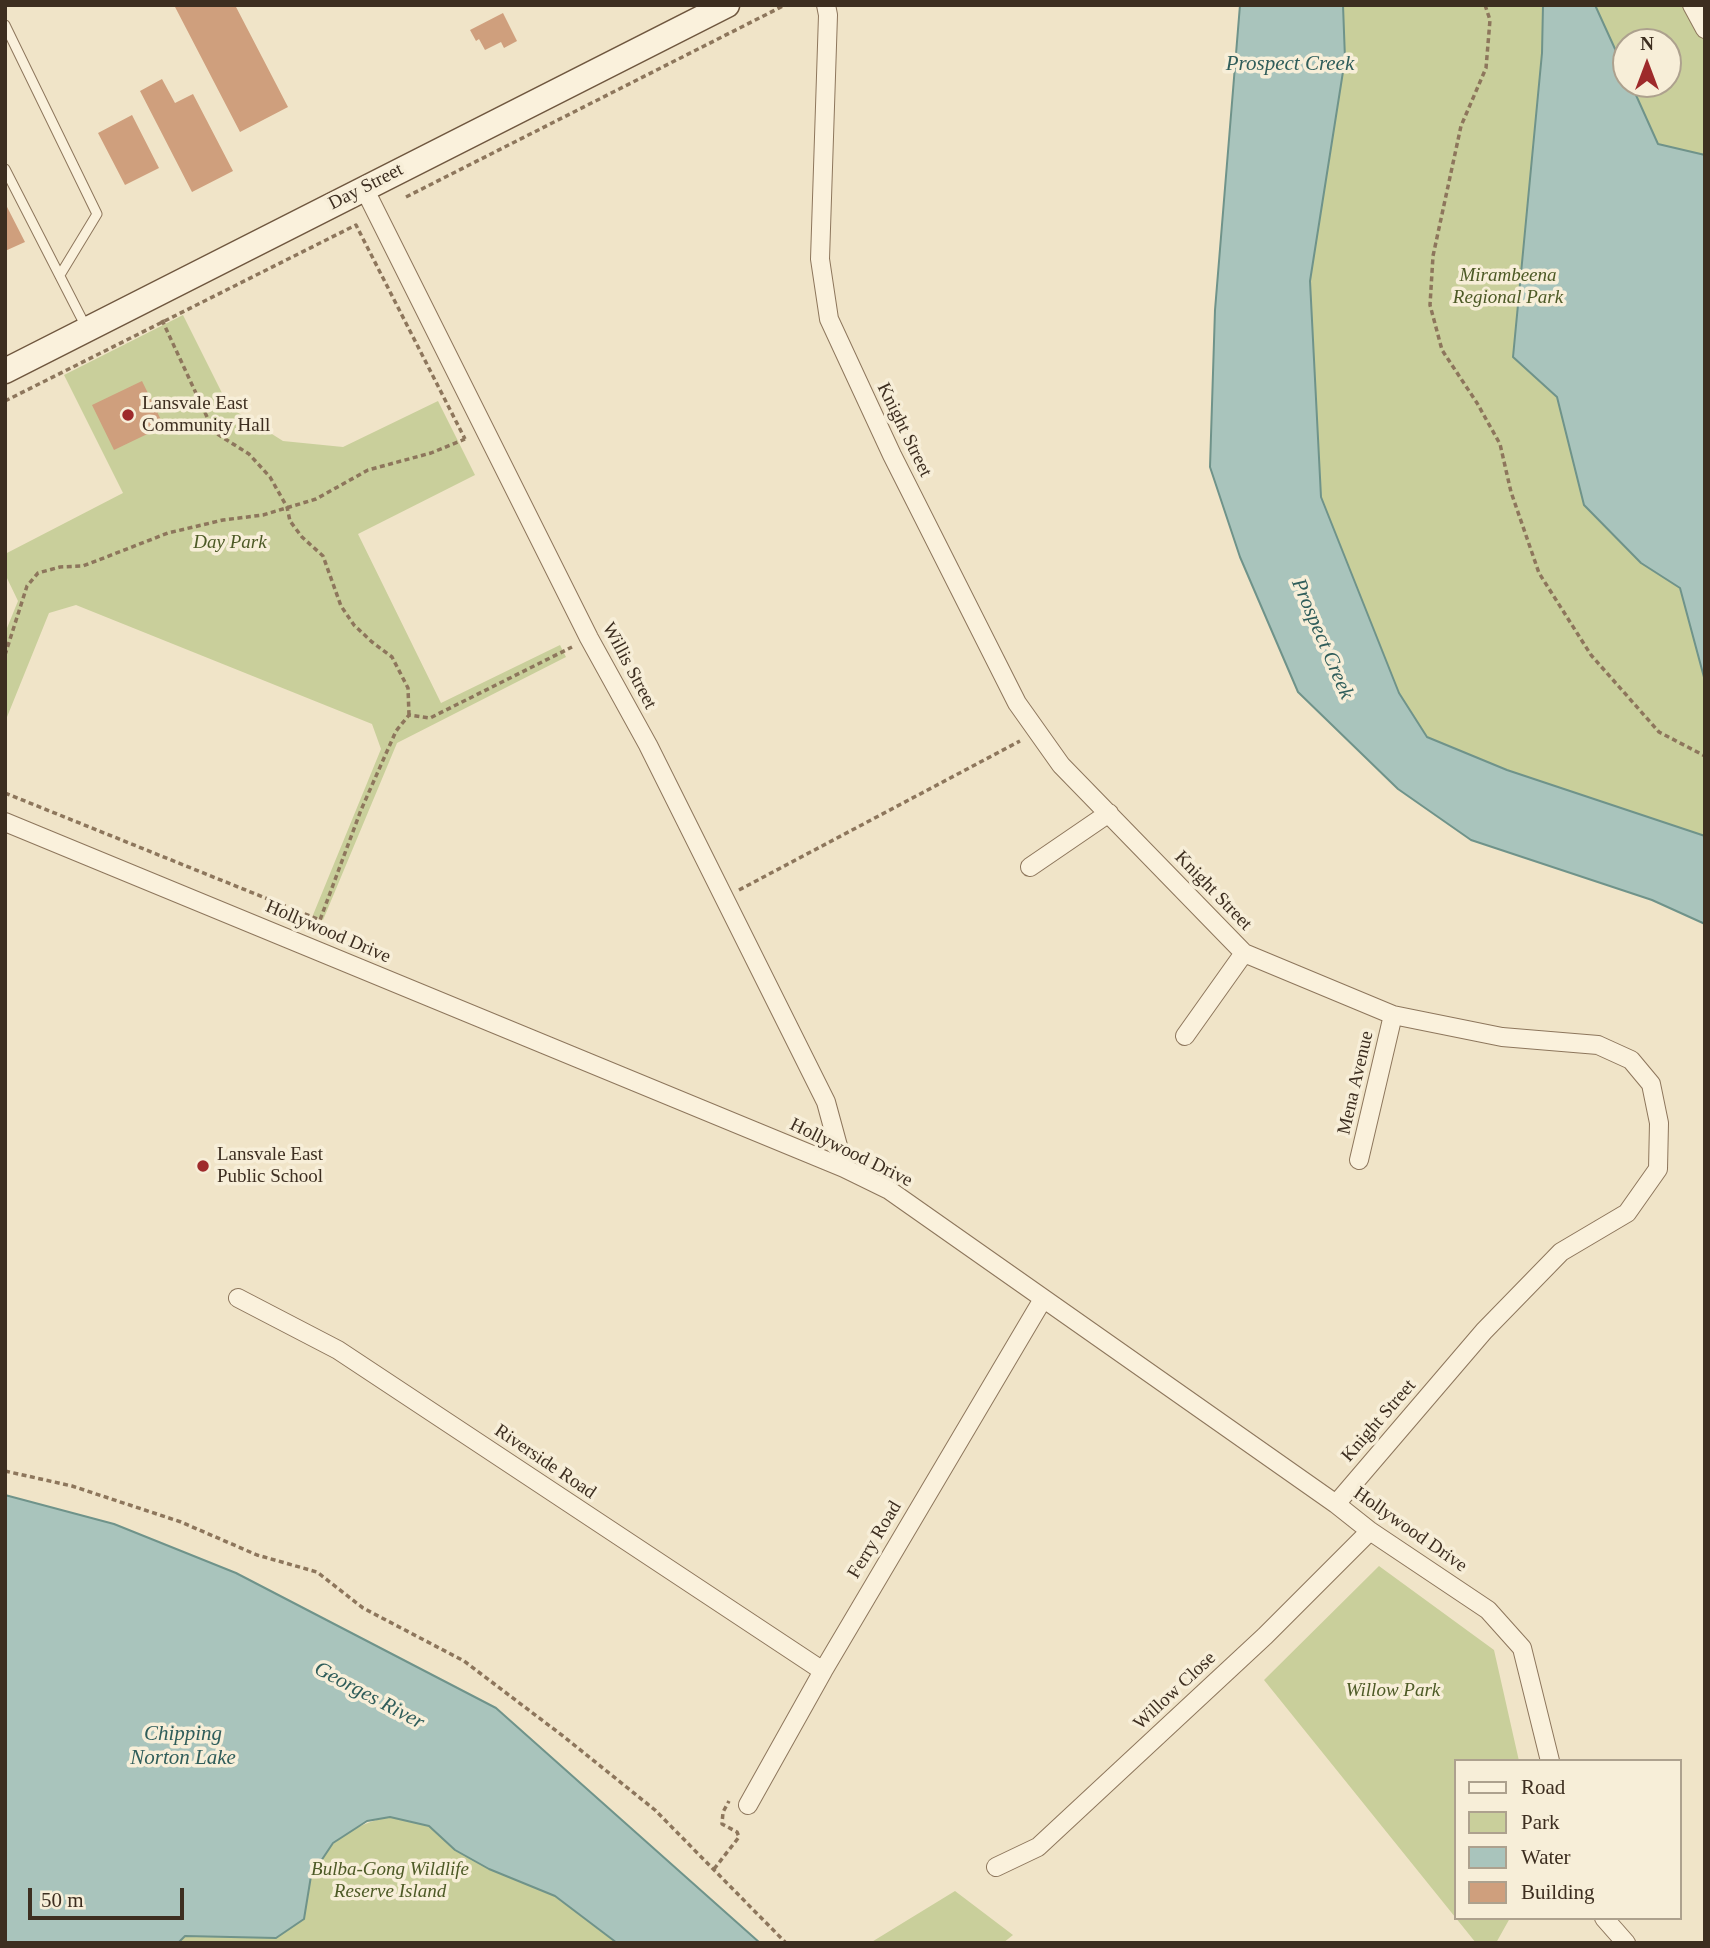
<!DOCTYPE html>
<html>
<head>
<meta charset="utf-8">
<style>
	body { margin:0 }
	#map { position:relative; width:1710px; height:1948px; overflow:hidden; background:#f0e4c8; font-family:"Times New Roman",serif }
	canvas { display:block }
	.frame { position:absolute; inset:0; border:7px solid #3d2e20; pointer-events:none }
	.legend { position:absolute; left:1454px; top:1759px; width:228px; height:161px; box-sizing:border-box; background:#f7eed8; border:2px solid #ada18e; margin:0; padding:9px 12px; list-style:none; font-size:21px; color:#3d2e20 }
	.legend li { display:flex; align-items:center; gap:14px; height:35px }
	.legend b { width:35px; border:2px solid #ada18e }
	.north { position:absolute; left:1612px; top:28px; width:70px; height:70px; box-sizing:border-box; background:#f7eed8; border:2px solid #ada18e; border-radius:50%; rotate:0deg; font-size:19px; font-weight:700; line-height:28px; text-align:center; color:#3d2e20 }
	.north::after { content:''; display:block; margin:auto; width:24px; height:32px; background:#9e2a2b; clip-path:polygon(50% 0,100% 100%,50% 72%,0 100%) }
	.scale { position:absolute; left:28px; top:1888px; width:156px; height:32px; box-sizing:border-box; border:4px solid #3d2e20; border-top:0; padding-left:9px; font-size:21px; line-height:24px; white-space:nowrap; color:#3d2e20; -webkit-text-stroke:5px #f7eed8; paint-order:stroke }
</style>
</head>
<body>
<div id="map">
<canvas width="1710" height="1948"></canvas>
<div class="frame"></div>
<ul class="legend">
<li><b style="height:9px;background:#faf1dc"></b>Road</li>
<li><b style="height:19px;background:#c9cf9b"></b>Park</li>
<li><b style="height:19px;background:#a9c4bc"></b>Water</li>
<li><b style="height:19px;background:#cf9f7d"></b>Building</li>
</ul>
<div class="north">N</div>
<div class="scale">50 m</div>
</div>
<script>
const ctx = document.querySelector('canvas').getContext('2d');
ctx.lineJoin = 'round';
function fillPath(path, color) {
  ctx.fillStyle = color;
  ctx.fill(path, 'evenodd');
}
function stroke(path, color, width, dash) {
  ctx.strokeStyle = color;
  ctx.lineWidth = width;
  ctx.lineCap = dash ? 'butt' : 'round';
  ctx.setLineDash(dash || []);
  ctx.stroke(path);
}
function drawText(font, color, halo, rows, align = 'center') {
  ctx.font = font + ' "Times New Roman",serif';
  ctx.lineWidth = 7;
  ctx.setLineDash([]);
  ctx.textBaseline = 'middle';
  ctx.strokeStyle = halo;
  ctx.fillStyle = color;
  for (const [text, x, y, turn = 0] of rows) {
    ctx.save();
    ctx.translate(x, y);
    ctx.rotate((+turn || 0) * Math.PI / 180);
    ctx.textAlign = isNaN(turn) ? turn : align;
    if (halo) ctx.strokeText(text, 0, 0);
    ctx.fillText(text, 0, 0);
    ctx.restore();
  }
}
const green = new Path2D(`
	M 1343,5 L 1705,5 L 1705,836 L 1507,770 L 1427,737 L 1399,693 L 1321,497 L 1310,281 L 1345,59 ZM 1626,42 L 1668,42 L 1668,84 L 1626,84 Z
	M 183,315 L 229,407 L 283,441 L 343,447 L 438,401 L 475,475 L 358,534 L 441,703 L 560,645 L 566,657 L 397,743 L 323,920 L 313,915 L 381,749 L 372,724 L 76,605 L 49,613 L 5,722 L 5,633 L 18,601 L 5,574 L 5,554 L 123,493 L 64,375 Z
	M 1379,1566 L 1494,1650 L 1519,1761 L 1456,1761 L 1456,1918 L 1510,1918 L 1496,1943 L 1476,1943 L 1264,1680 Z
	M 390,1817 L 429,1826 L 455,1850 L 489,1869 L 555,1896 L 617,1943 L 178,1943 L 185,1936 L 276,1938 L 304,1919 C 306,1906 306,1889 311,1876 C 325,1842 356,1823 390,1817 Z
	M 955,1891 L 1013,1935 L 1003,1943 L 870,1943 Z`);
const water = new Path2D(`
	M 1240,5 L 1343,5 L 1345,59 L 1310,281 L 1321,497 L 1399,693 L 1427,737 L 1507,770 L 1705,836 L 1705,924 L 1652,900 L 1471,840 L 1398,789 L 1298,692 L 1240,557 L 1210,467 L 1215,310 Z
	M 1543,5 L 1595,5 L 1626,73 L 1626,84 L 1631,84 L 1658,144 L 1705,155 L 1705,681 L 1680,588 L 1641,563 L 1584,505 L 1557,397 L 1513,357 L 1542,53 Z
	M 5,1495 L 114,1524 L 236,1573 L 496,1708 L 760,1943 L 617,1943 L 555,1896 L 489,1869 L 455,1850 L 429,1826 L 390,1817 L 367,1821 L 333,1843 L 311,1876 L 304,1919 L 276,1938 L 185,1936 L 178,1943 L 5,1943 Z`);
const building = new Path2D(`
	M 174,5 L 235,5 L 288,107 L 240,132 Z
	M 503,13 L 517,41 L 504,48 L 501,42 L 485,50 L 479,39 L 476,41 L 470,30 Z
	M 162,79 L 175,103 L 193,94 L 233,171 L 192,192 L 140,91 Z
	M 132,115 L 159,168 L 125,185 L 98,133 Z
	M 5,203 L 25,242 L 5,251 Z
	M 142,381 L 164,426 L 114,450 L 92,405 Z`);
const path = new Path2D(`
	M 1485,5 L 1490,20 L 1486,68 L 1461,126 L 1433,256 L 1430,305 L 1442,350 L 1477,403 L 1500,444 L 1511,492 L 1539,573 L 1591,655 L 1659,732 L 1705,756
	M 406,197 L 785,5
	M 162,320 L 214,432 L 249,454 L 270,477 L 287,507 L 290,521 L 302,537 L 323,556 L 341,606 L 354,625 L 372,642 L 392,657 L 408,688 L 409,715
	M 5,401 L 356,225 L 465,439
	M 5,655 L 27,586 L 38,573 L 60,567 L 83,566 L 168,533 L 223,520 L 263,515 L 316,499 L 368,470 L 431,453 L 465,439
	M 5,793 L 320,920 L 361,810 L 396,731 L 409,715 L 430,718 L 572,647
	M 739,890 L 1020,741
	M 5,1471 L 72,1486 L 181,1522 L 257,1555 L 317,1572 L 363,1608 L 464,1661 L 563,1736 L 655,1810 L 786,1943
	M 714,1869 L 739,1837 L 737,1832 L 722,1824 L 723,1812 L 729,1801`);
const lane = new Path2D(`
	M 5,25 L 97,214 L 60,275
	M 5,169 L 87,329`);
const street = new Path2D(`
	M 826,5 L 828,15 L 820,259 L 829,319 L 892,455 L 1017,703 L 1061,765 L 1244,953 L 1393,1015 L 1502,1037 L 1598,1045 L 1631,1060 L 1651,1084 L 1659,1123 L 1658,1169 L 1627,1213 L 1561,1252 L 1484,1331 L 1336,1504
	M 1692,5 L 1705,29
	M 364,188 L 589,638 L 648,745 L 826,1102 L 844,1168
	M 5,822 L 844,1168 L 889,1190 L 1336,1504 L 1370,1531 L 1488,1610 L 1522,1648 L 1550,1761
	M 1030,867 L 1109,813
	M 1185,1036 L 1244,953
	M 1359,1160 L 1393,1015
	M 238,1298 L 338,1350 L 823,1671
	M 748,1805 L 823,1671 L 1043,1299
	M 996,1867 L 1038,1847 L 1265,1636 L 1370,1531
	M 1604,1918 L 1626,1943`);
const secondary = new Path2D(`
	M 5,371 L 727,5`);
const markers = [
	[128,415,7,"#9e2a2b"],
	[203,1166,7,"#9e2a2b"]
];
const streetNames = [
	["Day Street",366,187,-27],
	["Knight Street",904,430,64],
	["Willis Street",629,666,62],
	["Knight Street",1213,891,46],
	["Hollywood Drive",328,932,23],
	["Mena Avenue",1356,1083,-77],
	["Hollywood Drive",851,1153,26],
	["Knight Street",1379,1421,-49],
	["Riverside Road",545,1462,34],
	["Hollywood Drive",1410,1530,35],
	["Ferry Road",875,1540,-59],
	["Willow Close",1175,1691,-43]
];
const parkNames = [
	["Mirambeena",1508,276],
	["Regional Park",1508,298],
	["Day Park",230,543],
	["Willow Park",1393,1691],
	["Bulba-Gong Wildlife",390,1870],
	["Reserve Island",390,1892]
];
const poiNames = [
	["Lansvale East",142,404],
	["Community Hall",142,426],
	["Lansvale East",217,1155],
	["Public School",217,1177]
];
const waterNames = [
	["Prospect Creek",1290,64],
	["Prospect Creek",1322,639,67],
	["Georges River",369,1696,28],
	["Chipping",183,1734],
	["Norton Lake",183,1758]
];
fillPath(green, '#c9cf9b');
fillPath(water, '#a9c4bc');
stroke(water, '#6f938a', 2);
fillPath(building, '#cf9f7d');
stroke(lane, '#8d765c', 11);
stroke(street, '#8d765c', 20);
stroke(secondary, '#6f573f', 27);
stroke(path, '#8d765c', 3.5, [5, 3.5]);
stroke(lane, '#faf1dc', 9);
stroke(street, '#faf1dc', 18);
stroke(secondary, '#faf1dc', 24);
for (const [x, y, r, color] of markers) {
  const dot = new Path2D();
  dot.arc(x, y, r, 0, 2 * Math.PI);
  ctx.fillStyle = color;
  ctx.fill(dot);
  stroke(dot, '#f7eed8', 2.5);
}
drawText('19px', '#3d2e20', '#f7eed8', streetNames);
drawText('italic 19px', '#4d5a26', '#f7eed8', parkNames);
drawText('19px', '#3d2e20', '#f7eed8', poiNames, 'left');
drawText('italic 21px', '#2f5d5a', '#f7eed8', waterNames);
</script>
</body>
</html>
